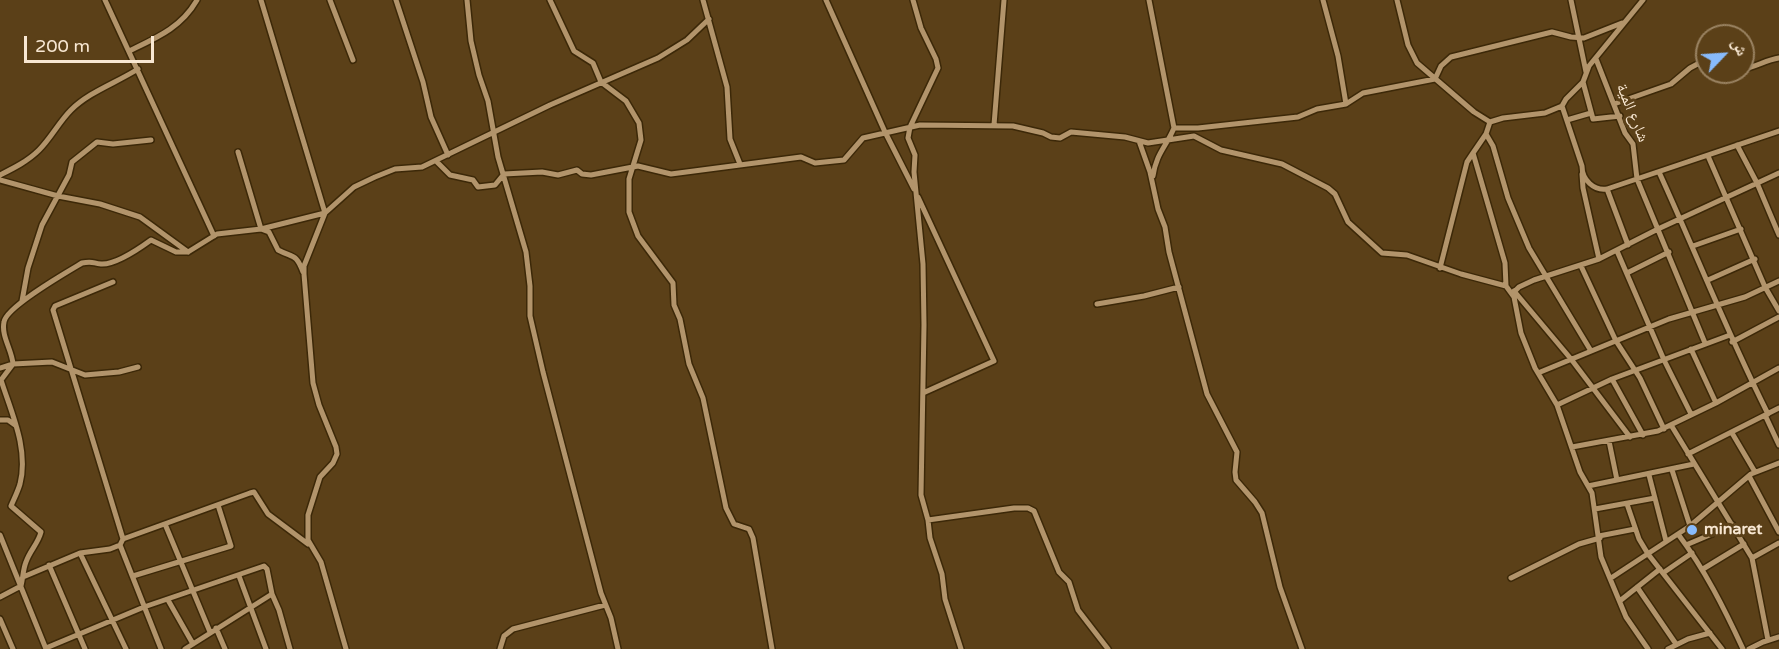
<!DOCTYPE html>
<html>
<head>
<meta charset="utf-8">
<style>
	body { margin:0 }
	#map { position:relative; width:1779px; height:649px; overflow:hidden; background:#5b4018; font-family:"Varela Round","Noto Naskh Arabic",sans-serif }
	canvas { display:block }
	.north { position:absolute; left:1695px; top:24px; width:60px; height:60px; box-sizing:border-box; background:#5b4018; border:2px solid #9a8362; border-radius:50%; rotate:65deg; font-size:16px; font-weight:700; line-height:24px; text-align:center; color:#f8e7d2 }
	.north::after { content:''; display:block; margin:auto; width:21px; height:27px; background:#88bbfc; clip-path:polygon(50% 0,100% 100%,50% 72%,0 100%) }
	.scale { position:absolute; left:24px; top:36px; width:130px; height:27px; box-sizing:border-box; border:3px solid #f8e7d2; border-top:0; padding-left:8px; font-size:18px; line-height:21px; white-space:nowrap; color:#f8e7d2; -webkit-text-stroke:4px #5b4018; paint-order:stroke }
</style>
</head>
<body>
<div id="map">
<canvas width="1779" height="649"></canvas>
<div class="north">ش</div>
<div class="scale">200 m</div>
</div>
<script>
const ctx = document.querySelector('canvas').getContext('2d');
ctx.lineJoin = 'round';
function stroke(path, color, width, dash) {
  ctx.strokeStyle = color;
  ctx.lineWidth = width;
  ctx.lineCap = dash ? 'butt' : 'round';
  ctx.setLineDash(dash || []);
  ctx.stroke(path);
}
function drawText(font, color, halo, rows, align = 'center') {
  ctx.font = font + ' "Varela Round","Noto Naskh Arabic",sans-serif';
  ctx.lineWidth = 6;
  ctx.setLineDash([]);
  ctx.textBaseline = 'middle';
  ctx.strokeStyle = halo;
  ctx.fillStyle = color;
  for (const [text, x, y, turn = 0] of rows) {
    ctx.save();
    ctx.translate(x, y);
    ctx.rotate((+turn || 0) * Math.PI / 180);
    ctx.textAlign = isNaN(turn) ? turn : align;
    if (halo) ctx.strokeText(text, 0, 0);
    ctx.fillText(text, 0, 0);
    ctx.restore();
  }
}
const minor = new Path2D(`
	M 105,0 L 214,236
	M 261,0 L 325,213 L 304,266 L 304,274 L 313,383 L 319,405 L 336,447 L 337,454 L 333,463 L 320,477 L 308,515 L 308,540 L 321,562 L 346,649
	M 330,0 L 353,60
	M 396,0 L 423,82 L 431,117 L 448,155
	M 467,0 L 471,41 L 479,75 L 488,101 L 498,157 L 526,252 L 530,286 L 530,316 L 543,372 L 601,593 L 611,618 L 618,649
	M 550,0 L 574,51 L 593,63 L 601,82 L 626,101 L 639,123 L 641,140 L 629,179 L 629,212 L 638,236 L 673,283 L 674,305 L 680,319 L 689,364 L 703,398 L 726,508 L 734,524 L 749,529 L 753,538 L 772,649
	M 703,0 L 727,87 L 730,139 L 740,164
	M 826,0 L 885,132 L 914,189
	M 913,0 L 921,28 L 936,59 L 938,68 L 910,127 L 908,138 L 915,155 L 914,172 L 923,264 L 924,325 L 921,495 L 928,520 L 930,538 L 942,574 L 945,599 L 961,649
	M 1149,0 L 1174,128 C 1166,147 1156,154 1153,176
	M 1323,0 L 1338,56 L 1346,104
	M 1397,0 L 1408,45 L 1417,63 L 1474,112 L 1490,122
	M 1571,0 L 1586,72
	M 129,51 C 156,38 181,28 197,0
	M 1596,59 L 1625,133 L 1633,144 L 1637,179 L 1705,343
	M 1743,69 C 1756,67 1766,60 1779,58
	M 1435,79 L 1441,66 L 1451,57 L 1552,32 L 1571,37 L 1584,38 L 1622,23
	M 1583,82 L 1593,119 L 1620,116
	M 1614,104 L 1671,84 L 1690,68 L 1707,59
	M 1562,106 L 1582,166 C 1582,180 1594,191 1607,189 L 1628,245
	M 1567,120 L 1591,113
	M 1490,122 L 1503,118 L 1545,113 L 1562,106 L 1566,99 L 1583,82 L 1589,66 L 1643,0
	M 1490,122 L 1486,134 L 1473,153 L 1505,263 L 1506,286
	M 994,125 L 1004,0
	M 1174,128 L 1198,128 L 1298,117 L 1317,109 L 1346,104 L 1363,93 L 1435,79
	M 1486,134 L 1493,146 L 1508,198 L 1529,248 L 1591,351
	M 1139,141 L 1150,172 L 1158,209 L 1165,227 L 1169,252 L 1207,394 L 1237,452 L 1235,472 L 1236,480 L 1255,502 L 1262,513 L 1280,587 L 1302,649
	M 1737,145 L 1757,183 L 1779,235
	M 238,152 L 261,229 L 269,232 L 278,250 C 293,258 296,253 303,272
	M 1708,156 L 1765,287 L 1779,311
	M 436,161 L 450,175 L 473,180 L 478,187 L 495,185 L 504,174 L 542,172 L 558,175 L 577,170 L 582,174 L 591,175 L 638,166 L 671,174 L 801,157 L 815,163 L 844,160 L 863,138 L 920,125 L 1013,126 L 1043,133 L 1051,137 L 1060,138 L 1071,132 L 1125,137 L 1148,143 L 1194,136 L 1221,150 L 1282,164 L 1328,188 L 1335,194 L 1348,222 L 1382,253 L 1407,255 L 1461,274 L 1506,286 L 1514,297 L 1521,333 L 1535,368 L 1557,405 L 1580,472 L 1592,493 L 1601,557 L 1626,617 L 1648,649
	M 1659,172 C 1696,253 1728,335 1768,414
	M 1582,174 L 1583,188 L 1599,259
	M 0,175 C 14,168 28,161 39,150 C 51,138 59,122 71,110 C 89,92 116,83 138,69
	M 0,180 L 58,196 L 100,204 L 140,217 L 188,252
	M 1607,189 L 1779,131
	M 918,197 L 994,361 L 923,393
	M 1693,246 L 1741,229
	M 1617,251 L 1664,360 L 1691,414
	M 1581,266 L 1616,341 L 1640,378 L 1664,429
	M 1440,268 L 1467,162 L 1473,153
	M 1627,273 L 1669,252
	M 1708,280 L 1755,259
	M 113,282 L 55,306 L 53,310 L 123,539
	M 1514,291 L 1571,359 L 1630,437
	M 1512,294 L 1519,287 L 1534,280 L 1599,259 L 1658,229 L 1779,173
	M 22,301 L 28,268 L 42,225 L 69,175 L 72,162 L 97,142 L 113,144 L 151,140
	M 1097,304 L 1144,296 L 1179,287
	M 1732,342 L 1779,317
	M 1691,349 L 1716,403
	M 0,368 L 13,364 L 52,362 L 85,375 L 119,372 L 138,367
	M 1538,373 L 1669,319 L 1745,297 L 1779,281
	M 1612,379 L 1643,435
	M 1557,405 L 1612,379 L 1730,335
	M 1765,415 L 1779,445
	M 0,420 L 8,420 L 15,425
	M 1671,425 L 1752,558 L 1768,640
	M 1732,433 L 1755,472
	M 1609,441 L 1617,480
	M 1572,447 L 1658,431 L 1716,403 L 1779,368
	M 1688,454 L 1779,408
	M 1672,470 L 1690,526
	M 1649,475 L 1666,541
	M 1749,476 L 1779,532
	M 1588,486 L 1694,464
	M 1627,504 L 1639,539 L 1648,554 L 1722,649
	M 1595,509 L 1655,498
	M 928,520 L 1014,508 L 1028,508 L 1034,511 L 1059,572 L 1069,582 L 1078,610 L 1108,649
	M 165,524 L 210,632
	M 1678,534 C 1705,570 1724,608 1743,649
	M 0,535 L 46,649
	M 1599,536 L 1635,529
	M 120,545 L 161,649
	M 1686,545 L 1733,525
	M 80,553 L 126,649
	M 1752,558 L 1779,543
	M 49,565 L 85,649
	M 1703,569 L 1744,544
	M 1663,573 L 1692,553
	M 133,576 L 231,546 L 218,505
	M 239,576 L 266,649
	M 23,577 L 80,553 L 110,549 L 120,545 L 123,539 L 250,493 L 254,492 L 268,514 L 308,544
	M 1511,578 L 1579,544 L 1600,538
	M 1611,578 L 1690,526 L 1751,474 L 1779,463
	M 1637,587 L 1676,644
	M 0,597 L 21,586 C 23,578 23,569 26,562 C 30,550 38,544 41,532 L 11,506 C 14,499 18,491 20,484 C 29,449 11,412 1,380 L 13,364 C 12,350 1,336 4,322 C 6,307 67,272 82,263 C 93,261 92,263 101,264 C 115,265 140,248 151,240 L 176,252 L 188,252 L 217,234 L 261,229 L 325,213 L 354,187 L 375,177 L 395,169 L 422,167 L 550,105 L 658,58 L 687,40 L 709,19
	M 168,600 L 193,644
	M 1621,600 L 1660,569
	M 0,619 L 13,649
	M 216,628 L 225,649
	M 46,648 L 144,607 L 264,566 L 267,569 L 272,594 L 279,610 L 290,649
	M 185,649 L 272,594
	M 500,649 L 504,636 L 513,629 L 605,605
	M 1668,649 L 1688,639 L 1710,633
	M 1749,649 L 1763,642 L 1779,637`);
const markers = [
	[1692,530,6,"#88bbfc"]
];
const streetNames = [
	["شارع المية",1632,113,68]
];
const poiNames = [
	["minaret",1704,530]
];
stroke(minor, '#3c2808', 8);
stroke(minor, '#b2946b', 5);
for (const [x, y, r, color] of markers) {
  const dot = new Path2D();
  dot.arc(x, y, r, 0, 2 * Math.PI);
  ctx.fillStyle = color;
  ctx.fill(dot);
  stroke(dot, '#5b4018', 2);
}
drawText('16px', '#f8e7d2', '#5b4018', streetNames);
drawText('bold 16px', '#f8e7d2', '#5b4018', poiNames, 'left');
</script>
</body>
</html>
